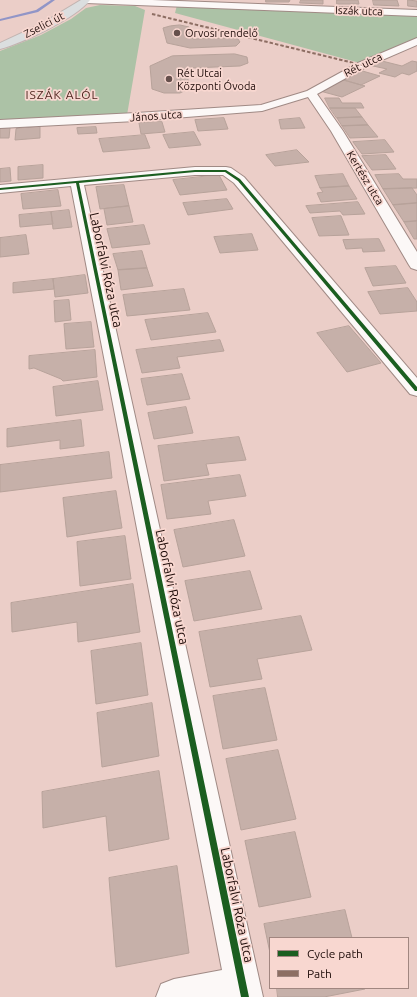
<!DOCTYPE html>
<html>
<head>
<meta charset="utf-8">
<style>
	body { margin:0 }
	#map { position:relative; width:417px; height:997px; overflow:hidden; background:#ebcec8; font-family:Ubuntu,sans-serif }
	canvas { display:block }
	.legend { position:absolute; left:269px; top:937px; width:140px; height:52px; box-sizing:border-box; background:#f8d7d0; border:1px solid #a18680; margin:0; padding:5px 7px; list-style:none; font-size:12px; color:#1e0c09 }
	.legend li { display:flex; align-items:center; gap:8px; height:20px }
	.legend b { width:20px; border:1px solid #a18680 }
</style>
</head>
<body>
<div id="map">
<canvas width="417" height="997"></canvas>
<ul class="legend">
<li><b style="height:5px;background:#1b5e20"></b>Cycle path</li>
<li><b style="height:5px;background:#8d6e63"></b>Path</li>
</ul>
</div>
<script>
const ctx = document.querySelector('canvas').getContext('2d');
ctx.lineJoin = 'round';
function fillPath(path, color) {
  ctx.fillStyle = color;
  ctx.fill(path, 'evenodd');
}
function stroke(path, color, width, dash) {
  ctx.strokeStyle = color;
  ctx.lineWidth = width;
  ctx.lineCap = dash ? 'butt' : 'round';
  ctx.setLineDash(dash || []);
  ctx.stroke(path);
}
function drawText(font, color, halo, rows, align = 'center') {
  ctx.font = font + ' Ubuntu,sans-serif';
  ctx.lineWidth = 3.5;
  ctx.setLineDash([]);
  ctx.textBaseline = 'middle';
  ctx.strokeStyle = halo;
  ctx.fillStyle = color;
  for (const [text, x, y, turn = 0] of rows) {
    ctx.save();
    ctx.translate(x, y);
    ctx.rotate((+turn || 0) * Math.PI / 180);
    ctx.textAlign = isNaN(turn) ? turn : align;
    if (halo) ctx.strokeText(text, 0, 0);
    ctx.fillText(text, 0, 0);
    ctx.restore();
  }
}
const green = new Path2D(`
	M 100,5 L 135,6 L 145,10 L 127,115 L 0,121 L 0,51 L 41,35 L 71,19 L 86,8 Z
	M 177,5 L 417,16 L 417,39 L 360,63 L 175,13 Z`);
const stream = new Path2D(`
	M 51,0 L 55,0 L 38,12 L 0,21 L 0,19 L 36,10 Z`);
const building = new Path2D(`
	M 266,0 L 290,0 L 289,2 L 266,2 Z
	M 301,0 L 323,0 L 323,4 L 300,3 Z
	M 337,0 L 358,0 L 359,4 L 337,4 Z
	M 373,0 L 397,0 L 399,6 L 374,5 Z
	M 408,0 L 417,1 L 417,7 L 408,6 Z
	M 180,25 L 189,27 L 193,39 L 230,38 L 238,39 L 240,42 L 236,46 L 190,48 L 167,43 L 163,28 L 170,26 Z
	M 235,54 L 247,57 L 248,63 L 240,66 L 192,68 L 186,71 L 190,88 L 180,93 L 164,93 L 152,89 L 150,66 L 172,56 Z
	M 382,61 L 402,66 L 412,61 L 417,62 L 417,71 L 409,75 L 402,73 L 395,77 L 379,73 L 387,69 L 373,66 Z
	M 359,70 L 380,76 L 361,85 L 341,79 Z
	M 343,80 L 365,86 L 342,97 L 320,91 Z
	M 325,98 L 339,98 L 342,103 L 361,103 L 364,108 L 330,108 Z
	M 330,108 L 355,108 L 362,117 L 337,118 Z
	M 362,117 L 368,125 L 342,126 L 337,118 Z
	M 224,118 L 228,129 L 198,131 L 195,120 Z
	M 300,118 L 305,128 L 281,129 L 279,120 Z
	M 162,122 L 165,132 L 141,134 L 139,123 Z
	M 368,125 L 378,137 L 350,138 L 342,126 Z
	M 40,127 L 40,138 L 15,140 L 16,129 Z
	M 96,127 L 97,133 L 78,134 L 77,128 Z
	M 10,128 L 9,138 L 0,138 L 0,129 Z
	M 194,132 L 201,145 L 169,148 L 163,135 Z
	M 145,135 L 150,148 L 103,152 L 99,139 Z
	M 385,140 L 394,152 L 362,154 L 353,142 Z
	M 297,150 L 309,162 L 275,166 L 266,155 Z
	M 386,155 L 396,169 L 372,170 L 362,156 Z
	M 43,165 L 43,178 L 18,180 L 18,167 Z
	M 10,168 L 11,181 L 0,182 L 0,169 Z
	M 343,174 L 349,186 L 320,188 L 315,176 Z
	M 399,174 L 403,179 L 417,179 L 417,188 L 383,189 L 375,175 Z
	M 219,175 L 227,190 L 180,195 L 173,180 Z
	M 124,185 L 129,206 L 100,209 L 96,187 Z
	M 349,186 L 357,199 L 321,202 L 317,193 L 323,192 L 320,188 Z
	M 412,188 L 417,195 L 417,203 L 393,205 L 383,189 Z
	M 58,190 L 61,206 L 23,209 L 21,194 Z
	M 227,199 L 233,209 L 188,215 L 183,203 Z
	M 358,202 L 365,214 L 343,215 L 340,211 L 310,213 L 306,206 Z
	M 417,203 L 417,221 L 404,222 L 393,205 Z
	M 129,206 L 133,222 L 107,225 L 104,209 Z
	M 69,210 L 72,227 L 53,229 L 51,212 Z
	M 51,212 L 53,224 L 20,227 L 19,215 Z
	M 341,216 L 349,235 L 319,236 L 312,218 Z
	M 417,221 L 417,239 L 414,239 L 404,222 Z
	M 144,225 L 150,244 L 112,248 L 107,229 Z
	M 252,234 L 258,250 L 220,253 L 214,237 Z
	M 26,235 L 29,254 L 0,257 L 0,238 Z
	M 379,239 L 385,251 L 363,252 L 362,248 L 346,249 L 343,240 Z
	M 142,251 L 147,268 L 118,270 L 113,254 Z
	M 396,266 L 406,283 L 373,286 L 365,268 Z
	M 147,268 L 153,286 L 121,290 L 118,270 Z
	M 85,275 L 88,293 L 55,297 L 53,279 Z
	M 53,279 L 54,289 L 13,293 L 13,283 Z
	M 408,288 L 417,302 L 417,311 L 380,314 L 368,292 Z
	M 184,289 L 190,310 L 127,316 L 123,295 Z
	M 69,300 L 71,320 L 55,322 L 54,301 Z
	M 208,313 L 216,332 L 151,340 L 145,320 Z
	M 91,322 L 94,347 L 66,349 L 64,324 Z
	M 349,326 L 381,363 L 347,372 L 317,333 Z
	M 220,340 L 224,351 L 177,357 L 180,368 L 142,373 L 136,350 Z
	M 95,350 L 97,377 L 63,381 L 61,379 L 34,368 L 29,369 L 29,356 Z
	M 182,374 L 190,399 L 147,405 L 141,379 Z
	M 98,381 L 103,410 L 56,416 L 53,387 Z
	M 186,407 L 193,433 L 154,439 L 148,413 Z
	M 81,420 L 84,446 L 60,449 L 60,440 L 7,447 L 7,429 Z
	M 239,437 L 246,460 L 206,464 L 209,475 L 164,481 L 158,446 Z
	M 109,452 L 112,478 L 0,492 L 0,465 Z
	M 240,475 L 246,496 L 208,501 L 211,514 L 167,519 L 161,485 Z
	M 116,491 L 122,528 L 67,537 L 63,498 Z
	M 234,520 L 245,556 L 183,567 L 174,530 Z
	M 125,536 L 131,579 L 80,586 L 77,542 Z
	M 250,571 L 262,609 L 194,621 L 185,581 Z
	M 133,584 L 140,632 L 78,642 L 77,622 L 12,632 L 11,603 Z
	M 301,616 L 312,650 L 257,659 L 262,679 L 210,687 L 199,632 Z
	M 141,643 L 148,695 L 96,704 L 91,651 Z
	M 265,688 L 277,740 L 223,749 L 213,696 Z
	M 152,703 L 159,756 L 102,767 L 97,713 Z
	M 278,750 L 296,819 L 241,830 L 226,759 Z
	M 159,771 L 169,839 L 109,851 L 106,816 L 43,828 L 42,792 Z
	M 295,832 L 311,897 L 259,907 L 245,841 Z
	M 177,866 L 189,953 L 116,967 L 109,878 Z
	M 345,910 L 352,938 L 270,938 L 270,953 L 264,924 Z
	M 277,988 L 364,988 L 365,989 L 324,997 L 278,997 Z`);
const minor = new Path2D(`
	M 82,0 L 152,0 L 417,10 L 417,16 L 86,3 Z
	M 417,38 L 417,45 L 366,67 L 317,94 L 343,131 L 417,252 L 417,270 L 411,268 L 409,265 L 331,131 L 308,97 L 262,111 L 136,121 L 0,128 L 0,120 L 136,113 L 261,105 L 307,91 L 358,63 Z
	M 195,167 L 226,167 L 231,168 L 244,177 L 417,378 L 417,396 L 410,394 L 234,183 L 223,175 L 195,175 L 84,185 L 263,997 L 156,997 L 161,984 L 174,979 L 222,970 L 71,186 L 0,193 L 0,185 Z`);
const major = new Path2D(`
	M 81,0 L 90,0 C 76,18 23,43 0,49 L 0,43 L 41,24 Z`);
const quiet = new Path2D(`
	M 152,14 L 362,65`);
const cycleway = new Path2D(`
	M 195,170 L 226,170 L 240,179 L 417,387 L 417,391 L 415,391 L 238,181 L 225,172 L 195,172 L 79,183 L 249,997 L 241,997 L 76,183 L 0,190 L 0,188 Z`);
const markers = [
	[177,33,4,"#66504c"],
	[169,79,4,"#66504c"]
];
const farStreetnames = [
	["Iszák utca",359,11,2],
	["Zselici út",44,25,-27],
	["Rét utca",363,65,-26],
	["János utca",156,116,-4],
	["Kertész utca",365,178,59]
];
const farPoinames = [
	["Orvosi rendelő",185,33],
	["Rét Utcai",177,73],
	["Központi Óvoda",177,86]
];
const farNeighbourhoodnames = [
	["ISZÁK ALÓL",62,95]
];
const streetNames = [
	["Laborfalvi Róza utca",106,270,78],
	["Laborfalvi Róza utca",172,587,78],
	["Laborfalvi Róza utca",237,905,78]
];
fillPath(green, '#acc2a6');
fillPath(stream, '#9195c7');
fillPath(building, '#c6b0a9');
stroke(building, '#b7a29a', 1);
stroke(minor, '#a08a85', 2);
stroke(major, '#c2b4b1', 2);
fillPath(minor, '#fcf8f7');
fillPath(major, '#dbdedf');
stroke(quiet, '#8d6e63', 2, [3.5, 2]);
fillPath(cycleway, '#1b5e20');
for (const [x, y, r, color] of markers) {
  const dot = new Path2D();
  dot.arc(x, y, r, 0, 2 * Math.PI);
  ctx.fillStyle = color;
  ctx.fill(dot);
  stroke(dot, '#f8d7d0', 1.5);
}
drawText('11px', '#1e0c09', '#f8d7d0', farStreetnames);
drawText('11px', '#1e0c09', '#f8d7d0', farPoinames, 'left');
ctx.letterSpacing = '1px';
drawText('12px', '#4e251d', '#f8d7d0', farNeighbourhoodnames);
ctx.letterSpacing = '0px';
drawText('13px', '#1e0c09', '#f8d7d0', streetNames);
</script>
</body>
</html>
